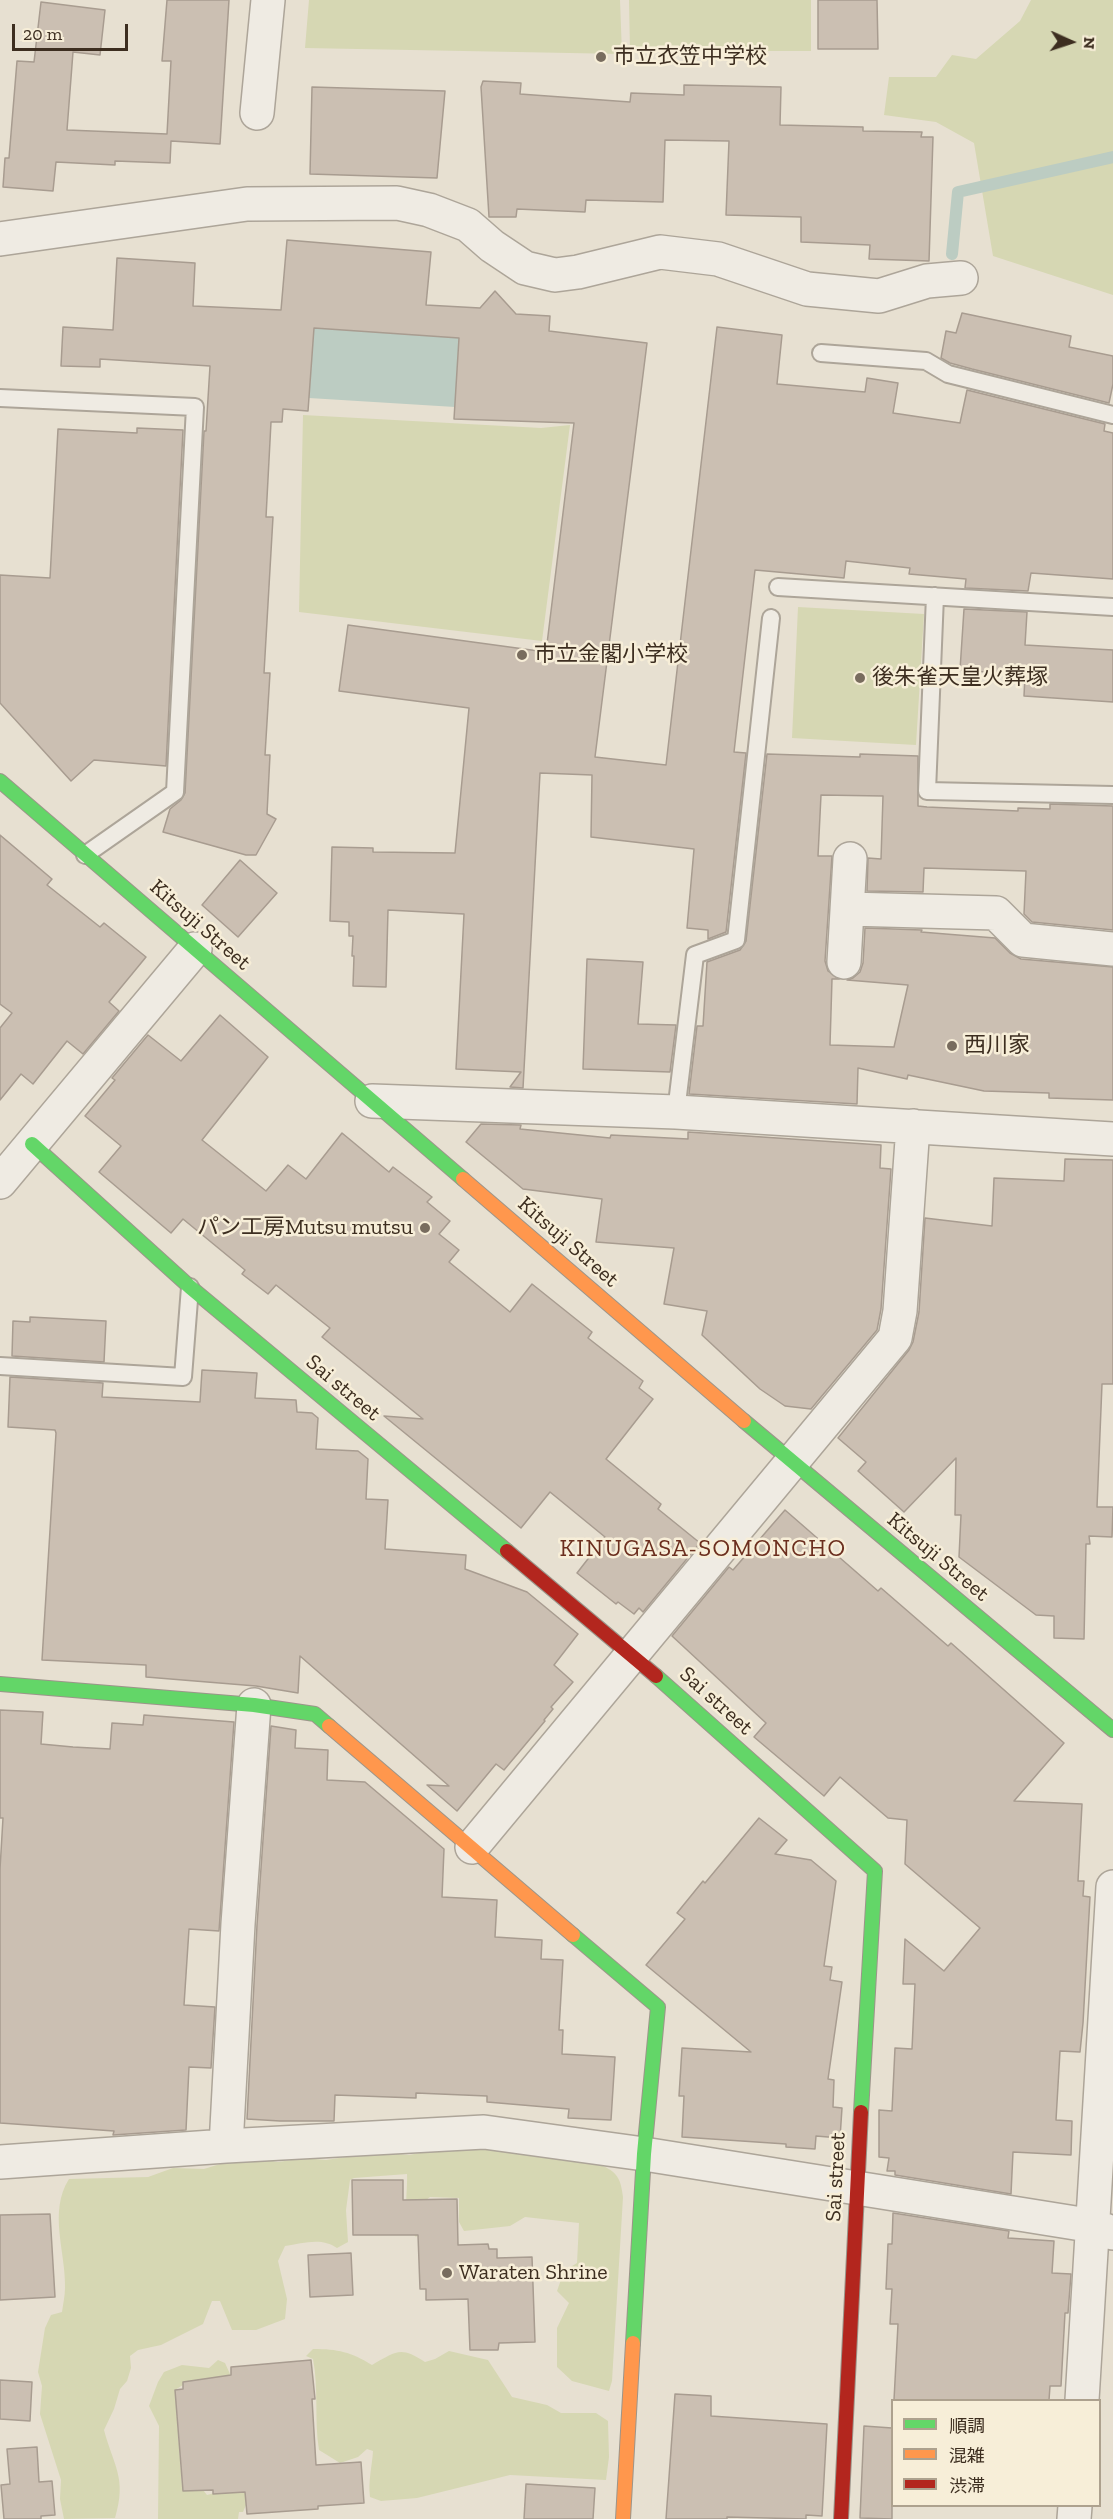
<!DOCTYPE html>
<html>
<head>
<meta charset="utf-8">
<style>
	body { margin:0 }
	#map { position:relative; width:1113px; height:2519px; overflow:hidden; background:#e7e0d1; font-family:"Zilla Slab","Noto Sans JP",serif }
	canvas { display:block }
	.legend { position:absolute; left:891px; top:2399px; width:210px; height:108px; box-sizing:border-box; background:#f7eed8; border:2px solid #ada18e; margin:0; padding:8px 10px; list-style:none; font-size:18px; color:#3d2e20 }
	.legend li { display:flex; align-items:center; gap:12px; height:30px }
	.legend b { width:30px; border:2px solid #ada18e }
	.north { position:absolute; left:1041px; top:12px; width:60px; height:60px; -webkit-text-stroke:4px #f7eed8; paint-order:stroke; rotate:93deg; font-size:16px; font-weight:700; line-height:24px; text-align:center; color:#3d2e20 }
	.north::after { content:''; display:block; margin:auto; width:21px; height:27px; background:#3d2e20; clip-path:polygon(50% 0,100% 100%,50% 72%,0 100%) }
	.scale { position:absolute; left:12px; top:24px; width:116px; height:27px; box-sizing:border-box; border:3px solid #3d2e20; border-top:0; padding-left:8px; font-size:18px; line-height:21px; white-space:nowrap; color:#3d2e20; -webkit-text-stroke:4px #f7eed8; paint-order:stroke }
</style>
</head>
<body>
<div id="map">
<canvas width="1113" height="2519"></canvas>
<ul class="legend">
<li><b style="height:8px;background:#63d668"></b>順調</li>
<li><b style="height:8px;background:#ff974d"></b>混雑</li>
<li><b style="height:8px;background:#b3261e"></b>渋滞</li>
</ul>
<div class="north">N</div>
<div class="scale">20 m</div>
</div>
<script>
const ctx = document.querySelector('canvas').getContext('2d');
ctx.lineJoin = 'round';
function fillPath(path, color) {
  ctx.fillStyle = color;
  ctx.fill(path, 'evenodd');
}
function stroke(path, color, width, dash) {
  ctx.strokeStyle = color;
  ctx.lineWidth = width;
  ctx.lineCap = dash ? 'butt' : 'round';
  ctx.setLineDash(dash || []);
  ctx.stroke(path);
}
function drawText(font, color, halo, rows, align = 'center') {
  ctx.font = font + ' "Zilla Slab","Noto Sans JP",serif';
  ctx.lineWidth = 5;
  ctx.setLineDash([]);
  ctx.textBaseline = 'middle';
  ctx.strokeStyle = halo;
  ctx.fillStyle = color;
  for (const [text, x, y, turn = 0] of rows) {
    ctx.save();
    ctx.translate(x, y);
    ctx.rotate((+turn || 0) * Math.PI / 180);
    ctx.textAlign = isNaN(turn) ? turn : align;
    if (halo) ctx.strokeText(text, 0, 0);
    ctx.fillText(text, 0, 0);
    ctx.restore();
  }
}
const green = new Path2D(`
	M 309,0 L 620,0 L 622,54 L 305,48 Z
	M 629,0 L 811,0 L 811,51 L 630,51 Z
	M 1031,0 L 1113,0 L 1113,295 L 993,256 L 974,143 L 936,122 L 884,115 L 889,77 L 936,77 L 952,55 L 976,59 L 1020,21 Z
	M 303,415 L 541,428 L 570,425 L 542,641 L 299,612 Z
	M 798,607 L 924,614 L 916,745 L 792,738 Z
	M 508,2149 L 600,2165 C 617,2171 621,2179 623,2197 L 612,2381 L 609,2391 L 572,2381 L 557,2367 L 557,2328 L 569,2303 L 557,2291 L 564,2271 L 577,2263 L 579,2223 L 525,2217 L 510,2226 L 464,2231 L 459,2222 L 459,2198 L 430,2197 L 426,2200 L 422,2231 L 416,2237 C 401,2223 408,2193 407,2174 L 354,2178 L 350,2180 L 346,2210 L 348,2242 L 337,2248 C 322,2237 303,2243 285,2246 L 278,2261 L 287,2299 L 285,2319 L 256,2330 L 232,2330 L 220,2301 L 212,2301 L 203,2324 L 161,2345 L 138,2350 L 130,2356 L 131,2368 L 127,2381 L 120,2389 L 114,2409 L 104,2430 C 114,2467 127,2478 115,2518 L 64,2519 L 60,2499 L 61,2480 L 40,2414 L 42,2386 L 38,2372 L 45,2328 L 51,2315 L 62,2312 C 63,2304 65,2296 65,2288 C 66,2252 48,2212 69,2179 L 148,2177 L 173,2168 L 204,2169 L 236,2159 L 255,2158 L 278,2162 L 305,2158 L 326,2160 L 378,2152 L 409,2155 L 434,2150 Z
	M 313,2349 C 338,2349 351,2352 372,2365 C 397,2351 400,2346 425,2362 L 435,2359 L 449,2351 L 488,2360 L 512,2397 L 547,2405 L 561,2413 L 596,2413 L 608,2421 L 609,2457 L 606,2480 L 510,2475 L 417,2498 L 381,2501 L 370,2497 C 368,2481 372,2467 373,2451 L 367,2449 L 358,2457 L 340,2463 L 319,2450 C 314,2419 319,2390 313,2359 L 306,2356 Z
	M 218,2360 L 225,2363 L 230,2374 L 227,2380 L 183,2385 L 175,2390 L 182,2486 L 186,2491 L 203,2490 L 207,2495 L 245,2485 L 246,2505 L 243,2512 L 239,2512 L 238,2519 L 158,2519 L 159,2426 L 149,2406 L 158,2382 L 164,2372 L 182,2365 L 209,2368 Z`);
const water = new Path2D(`
	M 314,328 L 459,338 L 455,407 L 309,398 Z`);
const stream = new Path2D(`
	M 952,254 L 958,192 L 1113,157`);
const building = new Path2D(`
	M 167,0 L 229,0 L 220,144 L 171,141 L 170,163 L 115,161 L 115,165 L 56,162 L 53,191 L 3,187 L 5,158 L 9,158 L 17,61 L 34,62 L 41,2 L 105,10 L 100,55 L 73,52 L 67,130 L 167,134 L 171,61 L 162,61 Z
	M 818,0 L 877,0 L 878,49 L 818,49 Z
	M 483,81 L 521,83 L 520,94 L 630,102 L 631,93 L 684,95 L 684,85 L 781,87 L 780,125 L 863,127 L 863,131 L 922,132 L 921,137 L 933,137 L 929,261 L 869,259 L 870,245 L 801,242 L 801,217 L 726,215 L 729,141 L 665,140 L 663,202 L 586,200 L 585,212 L 517,209 L 516,217 L 489,217 L 481,87 Z
	M 312,87 L 445,91 L 437,178 L 310,174 Z
	M 287,240 L 431,252 L 426,305 L 480,308 L 495,291 L 516,314 L 550,316 L 549,331 L 647,343 L 595,757 L 666,765 L 717,327 L 782,335 L 777,384 L 865,392 L 867,378 L 898,383 L 893,413 L 960,423 L 967,390 L 1105,424 L 1104,431 L 1113,433 L 1113,579 L 1031,573 L 1028,591 L 965,588 L 966,579 L 909,574 L 910,568 L 846,561 L 844,578 L 755,570 L 734,752 L 746,753 L 726,932 L 708,939 L 708,930 L 687,928 L 694,849 L 591,837 L 592,775 L 540,773 L 523,1088 L 510,1087 L 521,1072 L 456,1069 L 464,914 L 388,910 L 386,987 L 353,986 L 354,956 L 352,956 L 353,936 L 349,936 L 349,922 L 330,921 L 332,847 L 373,848 L 373,852 L 455,853 L 469,708 L 339,691 L 348,625 L 546,652 L 574,423 L 454,419 L 459,338 L 314,328 L 308,411 L 283,409 L 282,422 L 271,422 L 266,517 L 273,517 L 264,673 L 270,673 L 265,755 L 270,755 L 267,814 L 276,819 L 256,855 L 246,855 L 163,832 L 170,809 L 181,800 L 185,793 L 204,431 L 206,431 L 210,366 L 100,359 L 100,367 L 61,366 L 63,327 L 113,330 L 117,258 L 195,263 L 193,306 L 281,310 Z
	M 962,313 L 1071,336 L 1069,347 L 1113,356 L 1113,384 L 1109,403 L 972,369 L 950,363 L 941,358 L 946,331 L 956,333 Z
	M 137,428 L 183,430 L 166,766 L 94,760 L 71,781 L 0,703 L 0,575 L 50,578 L 58,429 L 137,433 Z
	M 964,609 L 1027,612 L 1025,645 L 1113,650 L 1113,702 L 1024,696 L 1025,675 L 960,670 Z
	M 767,754 L 860,757 L 860,754 L 918,756 L 918,806 L 927,807 L 1018,811 L 1018,808 L 1050,809 L 1050,804 L 1113,806 L 1113,930 L 1032,922 L 1024,914 L 1026,871 L 924,868 L 923,892 L 867,891 L 868,858 L 881,859 L 883,796 L 821,795 L 818,856 L 832,856 L 825,961 L 828,971 L 839,979 L 832,979 L 830,1045 L 894,1047 L 908,985 L 847,980 L 853,978 L 860,972 L 863,963 L 865,928 L 922,930 L 921,932 L 995,938 L 1010,953 L 1021,959 L 1113,967 L 1113,1100 L 1049,1098 L 1049,1093 L 984,1091 L 908,1075 L 907,1079 L 858,1068 L 857,1104 L 689,1094 L 697,1026 L 703,1026 L 707,962 L 740,950 L 746,941 Z
	M 0,835 L 52,879 L 47,885 L 100,927 L 104,923 L 146,957 L 109,1002 L 119,1011 L 83,1054 L 67,1041 L 33,1084 L 21,1074 L 0,1100 L 0,1028 L 12,1013 L 0,1004 Z
	M 240,860 L 277,893 L 238,937 L 202,905 Z
	M 587,959 L 643,962 L 638,1024 L 676,1025 L 670,1072 L 583,1069 Z
	M 220,1015 L 268,1057 L 202,1140 L 266,1191 L 288,1165 L 306,1179 L 342,1133 L 389,1172 L 393,1167 L 432,1197 L 427,1202 L 450,1221 L 439,1234 L 459,1250 L 449,1262 L 510,1312 L 532,1284 L 592,1332 L 588,1338 L 643,1381 L 639,1388 L 653,1399 L 606,1459 L 661,1504 L 658,1509 L 700,1543 L 643,1612 L 639,1608 L 634,1614 L 618,1602 L 616,1604 L 577,1573 L 605,1537 L 550,1492 L 521,1528 L 384,1416 L 423,1419 L 322,1337 L 330,1328 L 276,1285 L 268,1294 L 242,1274 L 245,1270 L 183,1219 L 171,1233 L 99,1172 L 121,1146 L 85,1116 L 115,1080 L 112,1078 L 148,1035 L 181,1061 Z
	M 481,1124 L 521,1125 L 520,1129 L 610,1138 L 611,1135 L 688,1139 L 688,1132 L 881,1145 L 880,1168 L 891,1169 L 881,1309 L 877,1330 L 811,1409 L 785,1406 L 760,1389 L 702,1335 L 707,1311 L 664,1304 L 674,1248 L 596,1242 L 602,1199 L 523,1189 L 466,1142 Z
	M 1065,1159 L 1113,1160 L 1113,1384 L 1102,1384 L 1097,1507 L 1113,1507 L 1112,1537 L 1089,1536 L 1090,1544 L 1086,1544 L 1084,1639 L 1054,1638 L 1054,1616 L 1036,1615 L 959,1557 L 961,1515 L 955,1515 L 956,1458 L 904,1512 L 858,1471 L 866,1462 L 838,1438 L 909,1350 L 913,1342 L 919,1312 L 925,1218 L 992,1226 L 994,1178 L 1064,1181 Z
	M 30,1317 L 106,1321 L 104,1362 L 12,1356 L 13,1321 L 30,1322 Z
	M 202,1370 L 257,1373 L 255,1398 L 296,1400 L 297,1412 L 312,1413 L 318,1418 L 316,1449 L 358,1451 L 368,1459 L 366,1499 L 388,1500 L 385,1549 L 466,1555 L 465,1569 L 527,1592 L 578,1634 L 554,1665 L 573,1682 L 551,1707 L 553,1709 L 544,1720 L 545,1721 L 504,1770 L 496,1764 L 457,1811 L 427,1785 L 449,1786 L 300,1656 L 298,1693 L 256,1686 L 146,1677 L 146,1665 L 42,1660 L 56,1433 L 55,1430 L 8,1427 L 10,1377 L 103,1383 L 102,1397 L 200,1402 Z
	M 785,1510 L 878,1591 L 881,1588 L 948,1646 L 951,1643 L 1064,1743 L 1014,1801 L 1082,1804 L 1078,1881 L 1084,1881 L 1083,1896 L 1090,1897 L 1083,2023 L 1080,2052 L 1060,2051 L 1056,2120 L 1072,2121 L 1071,2155 L 1013,2152 L 1011,2194 L 895,2175 L 895,2171 L 887,2171 L 889,2158 L 879,2157 L 879,2110 L 892,2111 L 895,2048 L 912,2049 L 915,1984 L 903,1984 L 905,1939 L 944,1971 L 980,1928 L 905,1864 L 907,1820 L 888,1818 L 840,1777 L 824,1796 L 754,1737 L 766,1723 L 672,1636 L 729,1567 L 733,1570 Z
	M 0,1710 L 43,1712 L 41,1744 L 73,1747 L 110,1749 L 112,1723 L 143,1725 L 144,1715 L 234,1722 L 219,1931 L 189,1929 L 184,2005 L 215,2007 L 211,2068 L 189,2067 L 186,2130 L 113,2135 L 114,2131 L 0,2123 L 0,1869 L 3,1818 L 0,1818 Z
	M 271,1726 L 296,1730 L 295,1748 L 328,1750 L 327,1780 L 365,1782 L 444,1849 L 442,1897 L 497,1900 L 495,1937 L 542,1940 L 541,1959 L 563,1960 L 559,2030 L 563,2030 L 562,2054 L 615,2057 L 611,2120 L 568,2118 L 569,2109 L 487,2102 L 487,2096 L 416,2093 L 416,2098 L 335,2095 L 334,2121 L 280,2121 L 247,2119 L 257,1925 Z
	M 759,1818 L 787,1840 L 775,1854 L 811,1860 L 836,1881 L 824,1966 L 832,1967 L 830,1980 L 842,1982 L 828,2079 L 834,2080 L 833,2107 L 842,2108 L 840,2138 L 816,2136 L 815,2149 L 786,2147 L 786,2144 L 682,2137 L 684,2096 L 679,2096 L 682,2048 L 751,2052 L 646,1965 L 685,1919 L 677,1913 L 703,1881 L 705,1883 Z
	M 352,2180 L 403,2180 L 403,2200 L 457,2199 L 458,2245 L 488,2244 L 489,2249 L 497,2249 L 497,2258 L 532,2257 L 535,2342 L 499,2343 L 498,2350 L 470,2350 L 468,2299 L 426,2300 L 426,2289 L 420,2289 L 418,2235 L 353,2235 Z
	M 893,2213 L 1009,2231 L 1008,2238 L 1054,2241 L 1052,2273 L 1071,2274 L 1068,2313 L 1065,2313 L 1061,2386 L 1050,2386 L 1049,2400 L 894,2400 L 898,2324 L 890,2324 L 892,2289 L 886,2289 L 888,2244 L 892,2244 Z
	M 50,2214 L 55,2297 L 0,2300 L 0,2215 Z
	M 351,2253 L 353,2295 L 310,2297 L 308,2255 Z
	M 311,2360 L 315,2399 L 312,2399 L 316,2465 L 361,2462 L 364,2503 L 318,2506 L 318,2509 L 247,2514 L 245,2492 L 213,2494 L 213,2490 L 183,2491 L 175,2390 L 183,2389 L 183,2382 L 231,2375 L 231,2367 Z
	M 0,2380 L 32,2382 L 30,2421 L 0,2419 Z
	M 675,2394 L 711,2396 L 711,2416 L 827,2424 L 822,2516 L 806,2515 L 806,2519 L 727,2517 L 727,2519 L 666,2519 Z
	M 864,2426 L 892,2428 L 892,2519 L 860,2518 Z
	M 37,2447 L 39,2482 L 52,2481 L 55,2515 L 41,2516 L 41,2519 L 4,2519 L 1,2485 L 10,2484 L 7,2449 Z
	M 526,2484 L 595,2488 L 593,2519 L 524,2519 Z`);
const lane = new Path2D(`
	M 821,353 L 926,361 L 948,374 L 1113,415
	M 0,398 L 195,407 L 175,792 L 85,855
	M 778,587 L 1113,607
	M 935,596 L 927,791 L 1113,795
	M 676,1112 L 695,955 L 736,940 L 771,618
	M 0,1366 L 183,1377 L 190,1287`);
const street = new Path2D(`
	M 257,113 L 268,0
	M 0,239 L 247,204 L 397,203 L 429,210 L 468,225 L 492,246 L 525,268 L 555,275 L 578,272 L 660,252 L 718,259 L 807,289 L 879,296 L 927,281 L 961,278
	M 848,909 L 996,913 L 1023,940 L 1113,949
	M 844,962 L 850,859
	M 372,1101 L 676,1112 L 1113,1139
	M 0,1182 L 195,949
	M 472,1847 L 895,1338 L 900,1311 L 913,1126
	M 226,2146 L 238,1924 L 254,1705
	M 0,2162 L 226,2146 L 484,2132 L 644,2154 L 1094,2226 L 1113,2233
	M 1082,2400 L 1113,1887
	M 1074,2519 L 1075,2506`);
const fast = new Path2D(`
	M 0,781 L 463,1179
	M 32,1144 L 190,1287 L 507,1551
	M 744,1421 L 1113,1730
	M 656,1676 L 875,1871 L 861,2112
	M 0,1684 L 254,1705 L 315,1714 L 329,1726
	M 573,1935 L 658,2007 L 644,2154 L 633,2343`);
const slow = new Path2D(`
	M 463,1179 L 744,1421
	M 329,1726 L 573,1935
	M 623,2519 L 633,2343`);
const jam = new Path2D(`
	M 507,1551 L 656,1676
	M 841,2519 L 861,2112`);
const markers = [
	[601,57,6,"#786c5e"],
	[522,655,6,"#786c5e"],
	[860,678,6,"#786c5e"],
	[952,1046,6,"#786c5e"],
	[425,1228,6,"#786c5e"],
	[447,2273,6,"#786c5e"]
];
const poiNames = [
	["市立衣笠中学校",613,57],
	["市立金閣小学校",534,655],
	["後朱雀天皇火葬塚",872,678],
	["西川家",964,1046],
	["パン工房Mutsu mutsu",413,1228,"right"],
	["Waraten Shrine",459,2273]
];
const streetNames = [
	["Kitsuji Street",200,925,41],
	["Kitsuji Street",568,1242,41],
	["Sai street",343,1388,40],
	["Kitsuji Street",938,1557,40],
	["Sai street",716,1701,42],
	["Sai street",836,2177,-87]
];
const neighbourhoodNames = [
	["KINUGASA-SOMONCHO",703,1549]
];
fillPath(green, '#d6d7b3');
fillPath(water, '#bcccc2');
stroke(stream, '#bcccc2', 12);
fillPath(building, '#cbbfb2');
stroke(building, '#a89c90', 1.5);
stroke(lane, '#ada599', 20);
stroke(street, '#ada599', 36);
stroke(fast, '#9c958a', 16);
stroke(slow, '#9c958a', 16);
stroke(jam, '#9c958a', 16);
stroke(lane, '#efebe3', 16);
stroke(street, '#efebe3', 33);
stroke(fast, '#63d668', 14);
stroke(slow, '#ff974d', 14);
stroke(jam, '#b3261e', 14);
for (const [x, y, r, color] of markers) {
  const dot = new Path2D();
  dot.arc(x, y, r, 0, 2 * Math.PI);
  ctx.fillStyle = color;
  ctx.fill(dot);
  stroke(dot, '#f7eed8', 2);
}
drawText('22px', '#3d2e20', '#f7eed8', poiNames, 'left');
drawText('22px', '#3d2e20', '#f7eed8', streetNames);
ctx.letterSpacing = '1.5px';
drawText('24px', '#6b2e1e', '#f7eed8', neighbourhoodNames);
ctx.letterSpacing = '0px';
</script>
</body>
</html>
